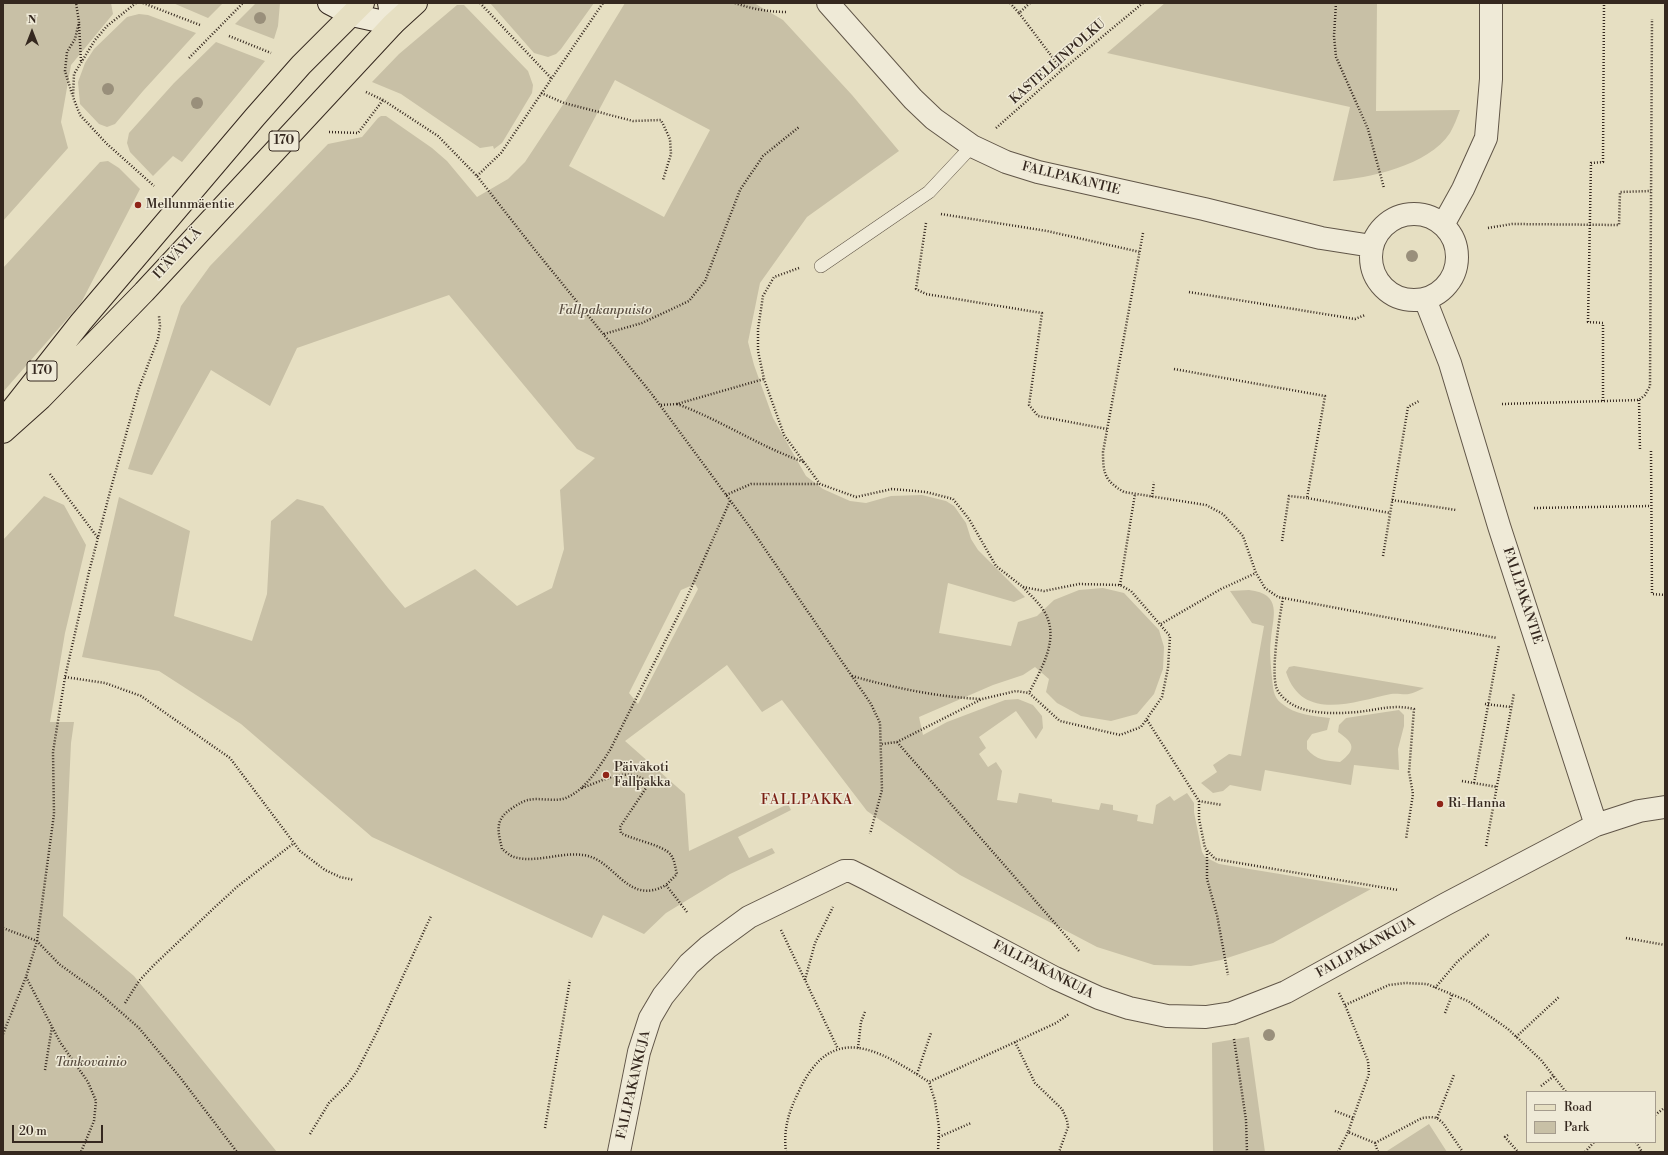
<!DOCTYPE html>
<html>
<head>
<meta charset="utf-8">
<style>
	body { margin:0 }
	#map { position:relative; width:1668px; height:1155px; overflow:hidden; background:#e6dfc2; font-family:"Libre Bodoni",serif }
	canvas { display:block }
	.frame { position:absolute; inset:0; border:4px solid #35281f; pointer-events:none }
	.legend { position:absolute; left:1526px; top:1091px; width:130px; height:52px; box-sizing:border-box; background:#efead7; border:1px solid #a59c8d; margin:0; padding:5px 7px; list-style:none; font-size:12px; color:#35281f }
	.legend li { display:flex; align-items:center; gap:8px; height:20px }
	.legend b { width:20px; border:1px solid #a59c8d }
	.north { position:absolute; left:12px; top:12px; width:40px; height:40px; -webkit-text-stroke:3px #efead7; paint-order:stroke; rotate:0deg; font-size:11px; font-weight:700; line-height:16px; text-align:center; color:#35281f }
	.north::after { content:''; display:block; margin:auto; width:14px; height:18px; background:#35281f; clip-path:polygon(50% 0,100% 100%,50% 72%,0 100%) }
	.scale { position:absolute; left:12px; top:1125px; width:91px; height:18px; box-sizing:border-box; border:2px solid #35281f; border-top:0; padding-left:5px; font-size:12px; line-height:14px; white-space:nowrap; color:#35281f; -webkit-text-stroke:3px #efead7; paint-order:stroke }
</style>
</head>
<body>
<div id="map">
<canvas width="1668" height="1155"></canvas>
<div class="frame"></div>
<ul class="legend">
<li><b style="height:5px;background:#e6dfc2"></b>Road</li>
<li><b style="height:11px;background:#c8c0a6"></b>Park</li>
</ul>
<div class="north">N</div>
<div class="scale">20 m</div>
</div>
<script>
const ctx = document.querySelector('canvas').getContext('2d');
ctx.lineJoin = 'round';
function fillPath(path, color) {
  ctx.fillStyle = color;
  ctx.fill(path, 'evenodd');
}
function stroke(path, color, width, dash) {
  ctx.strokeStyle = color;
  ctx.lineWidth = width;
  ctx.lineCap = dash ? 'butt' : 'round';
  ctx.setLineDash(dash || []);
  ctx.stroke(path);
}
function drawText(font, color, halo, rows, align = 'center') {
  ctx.font = font + ' "Libre Bodoni",serif';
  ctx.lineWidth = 3;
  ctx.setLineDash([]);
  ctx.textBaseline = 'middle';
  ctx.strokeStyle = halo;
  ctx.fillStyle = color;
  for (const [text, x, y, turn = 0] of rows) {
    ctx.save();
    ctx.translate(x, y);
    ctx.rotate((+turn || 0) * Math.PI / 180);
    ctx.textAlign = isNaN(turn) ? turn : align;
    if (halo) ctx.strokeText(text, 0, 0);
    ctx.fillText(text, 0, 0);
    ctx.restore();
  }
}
const green = new Path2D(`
	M 3,3 L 111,3 L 113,14 L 71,65 L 61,122 L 68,148 L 3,221 Z
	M 173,3 L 223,3 L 208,18 Z
	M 256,3 L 280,3 L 278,26 L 274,39 L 235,24 Z
	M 490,3 L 594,3 L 561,49 L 556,54 L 548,57 L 534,53 Z
	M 625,3 L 754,3 L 783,20 L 852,95 L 899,151 L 807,217 L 760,283 L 748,342 L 754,365 L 773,418 L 806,476 L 823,489 L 850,501 L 866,503 L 891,496 L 922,495 L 946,501 L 954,506 L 966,523 L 971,539 L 978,550 L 1025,597 L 1014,602 L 948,583 L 939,633 L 1011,646 L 1018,622 L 1037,616 L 1054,600 L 1079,590 L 1103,588 L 1124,593 L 1159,630 L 1164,647 L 1163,669 L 1154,694 L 1137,714 L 1111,721 L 1081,716 L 1057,703 L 1046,692 L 1049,679 L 1035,667 L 1023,675 L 993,685 L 919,717 L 923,735 L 947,722 L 1005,700 L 1018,699 L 1033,705 L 1042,716 L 1043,728 L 1036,739 L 1016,711 L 979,737 L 986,748 L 979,754 L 988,767 L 996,762 L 1002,771 L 997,800 L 1017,803 L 1019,793 L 1052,799 L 1052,802 L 1099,810 L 1101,803 L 1113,805 L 1113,810 L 1138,815 L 1137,821 L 1153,824 L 1156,805 L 1170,796 L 1174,801 L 1187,793 L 1194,803 L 1194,812 L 1202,852 L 1205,857 L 1219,864 L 1371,889 L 1273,943 L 1221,960 L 1191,966 L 1154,965 L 1097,947 L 960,875 L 867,811 L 782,700 L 762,712 L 727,665 L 625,741 L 685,794 L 689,851 L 788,804 L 791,810 L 738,837 L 749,858 L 772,848 L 775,853 L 730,874 L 666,913 L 644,934 L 603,915 L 592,938 L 372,837 L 241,724 L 159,671 L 82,657 L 119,497 L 190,531 L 174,616 L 252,641 L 267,594 L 271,521 L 297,499 L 323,506 L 388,588 L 405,608 L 475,569 L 517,606 L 552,588 L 564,549 L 560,490 L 595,458 L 577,449 L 449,295 L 297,348 L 270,406 L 211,370 L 152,475 L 128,469 L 181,306 L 210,266 L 328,144 L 362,137 L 378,118 L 381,116 L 386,116 L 432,148 L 447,161 L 477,197 L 508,179 L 525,162 L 564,103 ZM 615,80 L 710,130 L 664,217 L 569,166 ZM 695,584 L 698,589 L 638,704 L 629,693 L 681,590 Z
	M 1165,3 L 1377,3 L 1376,111 L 1460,110 C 1457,118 1454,126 1450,133 C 1428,166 1369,178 1333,181 L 1350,107 L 1107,53 Z
	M 457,5 L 464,5 L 528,71 L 533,85 L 532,93 L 502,143 L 494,149 L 493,146 L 480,148 L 401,94 L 372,82 L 399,54 Z
	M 139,14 L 148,15 L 196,33 L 143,91 L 115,124 L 107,127 L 99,124 L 80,104 L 78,82 L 85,63 L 94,49 L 127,17 Z
	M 216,42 L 265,61 L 182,162 L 173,156 L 153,176 L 130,152 L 127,143 L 129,133 L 174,83 Z
	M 108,161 L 119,168 L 140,189 L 81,303 L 3,392 L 3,268 L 100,162 Z
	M 44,496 L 64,505 L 86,545 L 65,633 L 50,722 L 74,722 L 71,743 L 63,916 L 134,976 L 277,1152 L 3,1152 L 3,540 Z
	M 1249,590 C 1283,594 1273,616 1271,639 C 1269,652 1271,665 1272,678 C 1273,687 1273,697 1281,703 C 1295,715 1313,716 1330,718 L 1327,730 L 1312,734 L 1307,741 L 1307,749 C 1316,760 1326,761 1340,762 C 1357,749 1354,743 1338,732 L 1339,725 L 1346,718 L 1399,710 L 1404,715 L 1404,726 L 1398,749 L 1399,770 L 1354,765 L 1351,785 L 1265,770 L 1261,791 L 1230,785 L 1223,791 L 1213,793 L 1201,783 L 1217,772 L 1213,765 L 1229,754 L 1241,756 L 1264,626 L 1252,623 L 1230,591 Z
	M 1294,666 L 1424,688 C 1419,690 1414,693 1409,694 C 1404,695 1397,693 1391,694 C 1353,702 1302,722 1286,672 L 1289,667 Z
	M 1249,1037 L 1265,1152 L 1213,1152 L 1212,1043 Z
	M 1429,1124 L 1447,1152 L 1387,1152 L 1387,1151 Z`);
const path = new Path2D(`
	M 136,3 L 107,26 L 95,40 L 74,74 L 73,97 L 80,115 L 107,144 L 154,186
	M 143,3 L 200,25
	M 480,3 L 551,78
	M 735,3 C 752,9 769,12 787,12
	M 1010,3 L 1019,13
	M 1030,3 L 1019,13 L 1062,70
	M 1336,3 L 1334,36 L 1336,57 L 1368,129 L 1384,188
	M 79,24 L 81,61
	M 229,36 L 271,53
	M 366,92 L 383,100 L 438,136 L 477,176 L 535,250 L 651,393 L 752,530 L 871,704 L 880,723 L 882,790 L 870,834
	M 541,93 L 564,103 L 633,121 L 661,120 L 670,139 L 671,154 L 663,180
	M 72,94 L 65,71 L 67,52 L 75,39 L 79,22 L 76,3
	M 996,128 L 1062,70 L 1143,3
	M 329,132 L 358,133 L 383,100
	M 477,176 L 501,153 L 603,3
	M 941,214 L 1047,231 L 1140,252
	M 926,223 L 916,289 L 926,294 L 1042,313 L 1029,405 L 1038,416 L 1107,429
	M 1488,228 L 1512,224 L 1619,225 L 1620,192 L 1651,191
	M 1143,233 L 1103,452 C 1103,474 1105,481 1124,492 L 1206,505 L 1223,514 L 1243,536 L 1256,573 L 1265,588 L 1278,597 L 1497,638
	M 799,268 L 774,277 L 763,296 L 758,329 L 758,351 L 764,379 L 784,435 L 820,484 L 856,497 L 892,489 L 926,492 L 953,499 L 969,519 L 996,566 L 1023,587 L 1044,591 L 1079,584 L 1120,585 L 1131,591 L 1170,636 L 1168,668 L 1162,697 L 1141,727 L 1120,735 L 1060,721 L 1029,693 L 1016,691 L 982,699 L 897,742 L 882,744
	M 1189,292 L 1355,319 L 1365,315
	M 604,334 L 642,323 L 689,301 L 705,281 L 740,190 L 763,156 L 799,127
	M 1174,369 L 1325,396 L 1307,498 L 1390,513
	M 1639,400 L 1640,451
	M 1603,401 L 1603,323 L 1588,322 L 1591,163 L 1603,162 L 1604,3
	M 677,404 C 721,420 760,447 804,462
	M 1502,404 L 1639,400 L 1645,395 L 1650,386 L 1652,19
	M 661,405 L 677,404 L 764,379
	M 1651,451 L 1652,594 L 1665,595
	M 50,474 L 98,538
	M 726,495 L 751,484 L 819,484
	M 1152,497 L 1154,482
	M 1392,500 L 1456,510
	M 1534,508 L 1651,506
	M 1282,541 L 1289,496 L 1307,498
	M 1383,556 L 1408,407 L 1419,401
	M 1120,585 L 1135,494
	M 1023,587 C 1029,594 1037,601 1042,608 C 1062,636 1042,667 1029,693
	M 1283,598 C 1280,615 1269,678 1278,691 C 1294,716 1332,714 1357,712 C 1378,710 1392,704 1414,709 L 1409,772 L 1413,794 L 1406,839
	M 1161,624 L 1221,589 L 1256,573
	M 852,676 C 895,688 937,697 981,699
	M 65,677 L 105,683 L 141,696 L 230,758 L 300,851 L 325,870 L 340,877 L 354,880
	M 1485,704 L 1511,707
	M 1147,720 L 1199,801 L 1222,805
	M 897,742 L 1080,952
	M 1462,781 L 1497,787
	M 1474,783 L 1499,645
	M 582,788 C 602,781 625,767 645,780 L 646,788 L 620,827 L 621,833 C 633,840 664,845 671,855 C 675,861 675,867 677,874 L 666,885
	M 1199,801 L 1199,819 L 1205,848 L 1215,859 L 1398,890
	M 1486,846 L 1514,693
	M 1207,851 L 1207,879 L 1217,915 L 1228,975
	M 687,912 L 666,885 C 629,906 616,863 588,856 C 564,850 538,864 514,857 C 510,856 505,851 502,849 C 500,839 496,828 501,819 C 504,812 522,801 528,800 C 541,797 557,803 568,797 C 587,788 599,767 610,750 L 684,604 L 730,501
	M 3,928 L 37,941 L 59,964 L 98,992 L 139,1028 L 179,1076 L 237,1152
	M 781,930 L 838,1049
	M 1626,938 L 1665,945
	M 26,977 L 60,1042 L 88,1082 L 96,1101 L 94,1121 L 81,1152
	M 805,980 L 815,943 L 833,907
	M 1435,988 L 1457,962 L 1490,933
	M 1339,993 L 1345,1005 L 1368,1061 L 1369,1074 L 1348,1132 L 1375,1143 L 1378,1152
	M 125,1003 L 139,981 L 154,965 L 214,908 L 238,886 L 294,843
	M 1345,1005 L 1389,985 L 1405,983 L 1427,984 L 1468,1001 L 1508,1029 L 1541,1060 L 1566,1092
	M 1445,1013 L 1452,995
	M 3,1034 L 26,977 L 37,941 L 54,814 L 53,752 L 65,677 L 89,572 L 111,488 L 139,388 L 158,339 L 160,326 L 159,316
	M 1516,1037 L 1559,997
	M 1234,1039 L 1246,1120 L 1247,1152
	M 1015,1042 L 1035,1083 L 1062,1109 L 1067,1120 L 1068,1127 L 1059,1152
	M 858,1048 L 861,1022 L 865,1012
	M 45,1070 L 52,1027
	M 917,1074 L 931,1033
	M 1541,1086 L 1554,1076
	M 1335,1111 L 1353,1118
	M 1655,1115 L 1663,1109
	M 1437,1118 L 1454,1075
	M 545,1128 L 570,980
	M 310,1134 L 329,1103 L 347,1085 L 357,1071 L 378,1030 L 431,916
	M 1508,1135 L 1505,1137 L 1518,1152
	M 939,1137 L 971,1123
	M 1636,1142 L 1642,1152
	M 1375,1143 L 1422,1118 L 1431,1117 L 1437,1118 L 1443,1123 L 1463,1152
	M 786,1152 C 783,1129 789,1111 799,1091 C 832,1020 879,1050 929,1082
	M 938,1152 L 939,1127 L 935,1101 L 929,1082 L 1056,1023 L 1069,1014
	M 1338,1152 L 1348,1132
	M 1585,1152 L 1594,1142`);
const lane = new Path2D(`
	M 821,266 L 929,192 L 972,146`);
const street = new Path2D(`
	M 828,3 L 913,99 L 934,119 L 972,146 L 1006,162 L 1038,172 L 1204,209 L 1321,238 L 1372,246
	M1371 257a43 43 0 1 1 86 0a43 43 0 1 1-86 0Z
	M 1443,225 L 1463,189 L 1486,138 L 1491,79 L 1491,3
	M 1425,299 L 1450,363 L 1499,526 L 1596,825
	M 619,1152 L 639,1052 L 650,1018 L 663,996 L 689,964 L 708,947 L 749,917 L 844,871 L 851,871 L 867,879 L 1055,978 L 1099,998 L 1129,1008 L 1167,1016 L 1206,1017 L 1232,1013 L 1286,992 L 1446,904 L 1596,825 L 1639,811 L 1665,807`);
const secondary = new Path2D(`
	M 329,3 L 352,15 L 393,24 L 389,3`);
const primary = new Path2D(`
	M 10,412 L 81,322 L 255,117 L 301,65 L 363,3
	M 3,432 L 41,398 L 144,292 L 393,24 L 416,3`);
const pathBridge = new Path2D(`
	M 189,58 L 243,3`);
const trees = [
	[260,18],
	[108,89],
	[197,103],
	[1412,256],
	[1269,1035]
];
const markers = [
	[138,205,4,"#8f2418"],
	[606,775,4,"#8f2418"],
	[1440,804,4,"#8f2418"]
];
const shields = [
	[284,141,30],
	[42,371,30]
];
const shieldNames = [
	["170",284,141],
	["170",42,371]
];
const streetNames = [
	["KASTELLINPOLKU",1058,62,-41],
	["FALLPAKANTIE",1071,179,14],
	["ITÄVÄYLÄ",178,254,-47],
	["FALLPAKANTIE",1522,596,72],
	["FALLPAKANKUJA",1366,948,-29],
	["FALLPAKANKUJA",1043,970,27],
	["FALLPAKANKUJA",634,1085,-77]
];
const poiNames = [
	["Mellunmäentie",146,205],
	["Päiväkoti",614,768],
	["Fallpakka",614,783],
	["Ri-Hanna",1448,804]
];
const parkNames = [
	["Fallpakanpuisto",605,311],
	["Tankovainio",91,1063]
];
const neighbourhoodNames = [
	["FALLPAKKA",807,801]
];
fillPath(green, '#c8c0a6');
stroke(lane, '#615648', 14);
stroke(street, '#615648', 24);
stroke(secondary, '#35281f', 24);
stroke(primary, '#35281f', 24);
stroke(path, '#35281f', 2.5, [1, 2]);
stroke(lane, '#efead7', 13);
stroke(street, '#efead7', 22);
stroke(secondary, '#efead7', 22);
stroke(primary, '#e6dfc2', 22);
stroke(pathBridge, '#35281f', 2.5, [1, 2]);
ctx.fillStyle = '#998f7b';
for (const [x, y] of trees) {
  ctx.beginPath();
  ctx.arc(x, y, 6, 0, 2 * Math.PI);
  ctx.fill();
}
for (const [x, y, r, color] of markers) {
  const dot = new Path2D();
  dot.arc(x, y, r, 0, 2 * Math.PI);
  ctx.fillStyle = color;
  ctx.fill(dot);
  stroke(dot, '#efead7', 1.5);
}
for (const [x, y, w] of shields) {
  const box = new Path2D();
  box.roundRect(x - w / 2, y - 10, w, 20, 3);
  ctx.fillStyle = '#efead7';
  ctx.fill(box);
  stroke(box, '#35281f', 1);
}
drawText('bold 12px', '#35281f', null, shieldNames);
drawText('13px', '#35281f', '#efead7', streetNames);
drawText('13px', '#35281f', '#efead7', poiNames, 'left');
drawText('italic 13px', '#5a4e41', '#efead7', parkNames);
ctx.letterSpacing = '1px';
drawText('14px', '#7a1f14', '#efead7', neighbourhoodNames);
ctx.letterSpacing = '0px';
</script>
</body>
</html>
